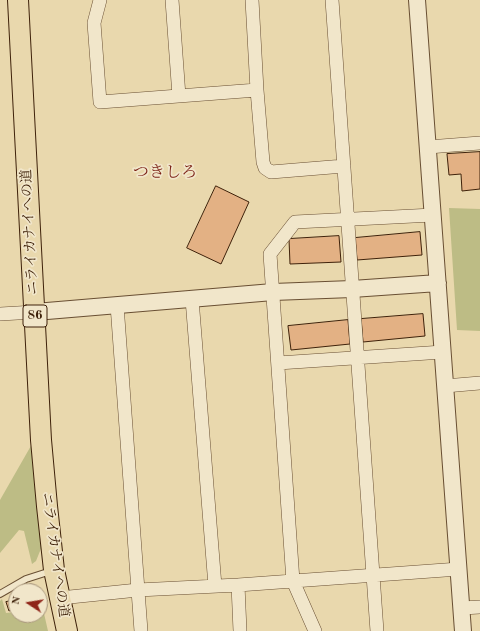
<!DOCTYPE html>
<html>
<head>
<meta charset="utf-8">
<style>
	body { margin:0 }
	#map { position:relative; width:480px; height:631px; overflow:hidden; background:#e9d8ad; font-family:"Old Standard TT",serif }
	canvas { display:block }
	.north { position:absolute; left:8px; top:583px; width:40px; height:40px; box-sizing:border-box; background:#f1e6ca; border:1px solid #a9977d; border-radius:50%; rotate:282deg; font-size:11px; font-weight:700; line-height:16px; text-align:center; color:#3e210a }
	.north::after { content:''; display:block; margin:auto; width:14px; height:18px; background:#8f2418; clip-path:polygon(50% 0,100% 100%,50% 72%,0 100%) }
</style>
</head>
<body>
<div id="map">
<canvas width="480" height="631"></canvas>
<div class="north">N</div>
</div>
<script>
const ctx = document.querySelector('canvas').getContext('2d');
ctx.lineJoin = 'round';
function fillPath(path, color) {
  ctx.fillStyle = color;
  ctx.fill(path, 'evenodd');
}
function stroke(path, color, width, dash) {
  ctx.strokeStyle = color;
  ctx.lineWidth = width;
  ctx.lineCap = dash ? 'butt' : 'round';
  ctx.setLineDash(dash || []);
  ctx.stroke(path);
}
function drawText(font, color, halo, rows, align = 'center') {
  ctx.font = font + ' "Old Standard TT","Noto Serif JP",serif';
  ctx.lineWidth = 3.5;
  ctx.setLineDash([]);
  ctx.textBaseline = 'middle';
  ctx.strokeStyle = halo;
  ctx.fillStyle = color;
  for (const [text, x, y, turn = 0] of rows) {
    ctx.save();
    ctx.translate(x, y);
    ctx.rotate((+turn || 0) * Math.PI / 180);
    ctx.textAlign = isNaN(turn) ? turn : align;
    if (halo) ctx.strokeText(text, 0, 0);
    ctx.fillText(text, 0, 0);
    ctx.restore();
  }
}
const green = new Path2D(`
	M 449,208 L 480,209 L 480,331 L 457,330 Z
	M 32,444 L 42,546 L 36,561 L 32,564 L 24,531 L 19,530 L 0,553 L 0,500 Z
	M 40,596 L 48,631 L 0,631 L 0,601 L 2,599 L 6,613 L 16,612 L 16,615 L 40,615 Z`);
const building = new Path2D(`
	M 480,152 L 480,189 L 462,191 L 461,174 L 449,175 L 447,154 Z
	M 216,186 L 249,202 L 221,264 L 187,248 Z
	M 420,232 L 422,255 L 357,260 L 355,238 Z
	M 339,236 L 341,262 L 290,264 L 289,239 Z
	M 423,314 L 425,336 L 363,342 L 361,319 Z
	M 348,320 L 350,344 L 291,350 L 288,326 Z
	M 11,601 L 13,609 L 9,611 L 6,602 Z`);
const service = new Path2D(`
	M 0,594 L 26,579 L 51,571`);
const minor = new Path2D(`
	M 100,0 L 94,23 L 100,102 L 257,90 L 252,0
	M 172,0 L 179,96
	M 332,0 L 377,631
	M 257,90 L 263,162 L 265,168 L 271,172 L 344,166
	M 428,147 L 480,143
	M 192,299 L 215,586
	M 117,305 L 141,631
	M 0,314 L 35,312
	M 278,363 L 443,352
	M 445,386 L 480,383
	M 238,585 L 240,631
	M 60,598 L 138,590 L 238,585 L 459,569
	M 462,608 L 480,607
	M 315,631 L 293,581 L 270,254 L 295,222 L 433,215`);
const tertiary = new Path2D(`
	M 417,0 L 463,631
	M 35,312 L 273,292 L 352,289 L 438,283`);
const primary = new Path2D(`
	M 18,0 L 41,440 L 47,506 L 54,570 L 67,631`);
const shields = [
	[35,316,24]
];
const shieldNames = [
	["86",35,316]
];
const streetNames = [
	["ニライカナイへの道",30,232,-93],
	["ニライカナイへの道",55,555,82]
];
const quarterNames = [
	["つきしろ",165,173]
];
fillPath(green, '#bdbc85');
fillPath(building, '#e3b184');
stroke(building, '#3e210a', 1);
stroke(service, '#694f33', 8);
stroke(minor, '#694f33', 14);
stroke(tertiary, '#694f33', 18);
stroke(primary, '#3e210a', 22);
stroke(service, '#f1e6ca', 6);
stroke(minor, '#f1e6ca', 13);
stroke(tertiary, '#f1e6ca', 16);
stroke(primary, '#e9d8ad', 20);
for (const [x, y, w] of shields) {
  const box = new Path2D();
  box.roundRect(x - w / 2, y - 11, w, 22, 3);
  ctx.fillStyle = '#f1e6ca';
  ctx.fill(box);
  stroke(box, '#3e210a', 1);
}
drawText('bold 13px', '#3e210a', null, shieldNames);
drawText('14px', '#3e210a', '#f1e6ca', streetNames);
drawText('16px', '#7a1f14', '#f1e6ca', quarterNames);
</script>
</body>
</html>
